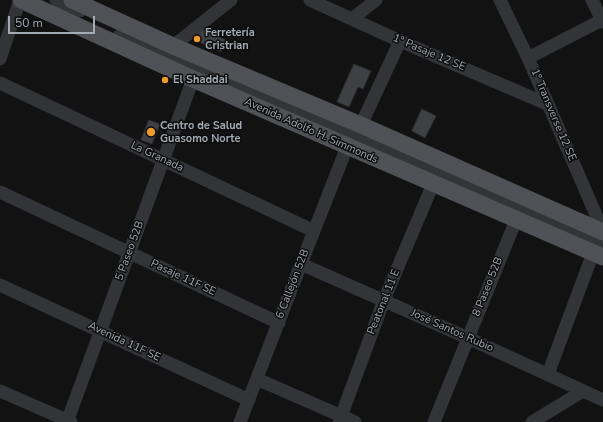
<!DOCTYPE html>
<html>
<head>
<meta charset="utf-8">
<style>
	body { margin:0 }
	#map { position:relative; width:603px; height:422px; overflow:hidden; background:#121213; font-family:"Nunito Sans",sans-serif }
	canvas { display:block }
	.scale { position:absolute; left:8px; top:16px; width:87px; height:18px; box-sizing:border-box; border:2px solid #a3aab4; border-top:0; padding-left:5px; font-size:12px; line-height:14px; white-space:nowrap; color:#a3aab4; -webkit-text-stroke:3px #0d0d0e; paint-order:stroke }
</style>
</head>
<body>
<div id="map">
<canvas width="603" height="422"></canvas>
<div class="scale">50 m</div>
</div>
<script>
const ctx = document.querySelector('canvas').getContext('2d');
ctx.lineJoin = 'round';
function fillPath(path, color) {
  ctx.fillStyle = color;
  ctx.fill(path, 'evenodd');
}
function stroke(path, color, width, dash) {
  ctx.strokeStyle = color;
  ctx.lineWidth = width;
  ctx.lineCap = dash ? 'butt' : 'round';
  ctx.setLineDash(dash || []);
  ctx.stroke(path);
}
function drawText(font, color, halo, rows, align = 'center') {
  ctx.font = font + ' "Nunito Sans",sans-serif';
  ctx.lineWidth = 3;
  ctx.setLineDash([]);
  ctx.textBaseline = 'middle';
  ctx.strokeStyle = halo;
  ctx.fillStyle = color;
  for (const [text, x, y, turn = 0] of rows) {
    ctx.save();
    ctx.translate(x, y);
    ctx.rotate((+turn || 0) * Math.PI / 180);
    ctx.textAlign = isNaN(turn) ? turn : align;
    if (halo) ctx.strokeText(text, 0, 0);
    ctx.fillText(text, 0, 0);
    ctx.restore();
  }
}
const building = new Path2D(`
	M 203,30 L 226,40 L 221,52 L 192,39 Z
	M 354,64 L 371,71 L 363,89 L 358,87 L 349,107 L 337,102 Z
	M 164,76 L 168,78 L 165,84 L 161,82 Z
	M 422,109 L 436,116 L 425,138 L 412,131 Z
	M 149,120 L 160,124 L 152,144 L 141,140 Z`);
const minor = new Path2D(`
	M 56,0 L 80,11
	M 310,0 L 400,41 L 547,104
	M 500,0 L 528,58 L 603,231
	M 592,0 L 603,22
	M 352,19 L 376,0
	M 119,36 L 253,96
	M 173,46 L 231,0
	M 528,58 L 602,20
	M 0,59 L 20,0
	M 0,83 L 314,231
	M 247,86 L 355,134 L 603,241
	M 361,125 L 400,41
	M 0,192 L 279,323
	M 301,264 L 468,338 L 603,400
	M 0,285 L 249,400
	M 548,374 L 593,253
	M 257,379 L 355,422
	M 0,391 L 71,422
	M 67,422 L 193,79
	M 240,422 L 301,264 L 347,147
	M 339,422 L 384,300 L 433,184
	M 434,422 L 516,220
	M 532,422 L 583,391`);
const major = new Path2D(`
	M 21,0 L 193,79 L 603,257
	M 72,0 L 173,46 L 361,125 L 603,232`);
const markers = [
	[197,39,4,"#ef9a2e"],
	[165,80,4,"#ef9a2e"],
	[151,132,5,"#ef9a2e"]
];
const poiNames = [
	["Ferretería",205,33],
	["Cristrian",205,46],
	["El Shaddai",173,80],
	["Centro de Salud",160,126],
	["Guasomo Norte",160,139]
];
const streetNames = [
	["1° Pasaje 12 SE",429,53,23],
	["1° Transverse 12 SE",553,115,67],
	["Avenida Adolfo H. Simmonds",311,131,24],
	["La Granada",157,157,25],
	["5 Paseo 52B",130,251,-70],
	["Pasaje 11F SE",183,278,25],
	["6 Callejón 52B",293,284,-69],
	["8 Paseo 52B",488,287,-68],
	["Peatonal 11 E",384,302,-68],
	["José Santos Rubio",452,331,24],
	["Avenida 11F SE",124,342,25]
];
fillPath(building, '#3e4043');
stroke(building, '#2c2c2f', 1);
stroke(minor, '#333438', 13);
stroke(major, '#4f5157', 17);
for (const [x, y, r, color] of markers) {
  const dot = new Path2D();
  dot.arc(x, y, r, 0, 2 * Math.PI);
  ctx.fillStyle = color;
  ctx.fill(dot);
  stroke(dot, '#0d0d0e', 1.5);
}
drawText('bold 11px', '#a3aab4', '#0d0d0e', poiNames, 'left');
drawText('11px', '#a3aab4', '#0d0d0e', streetNames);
</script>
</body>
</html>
